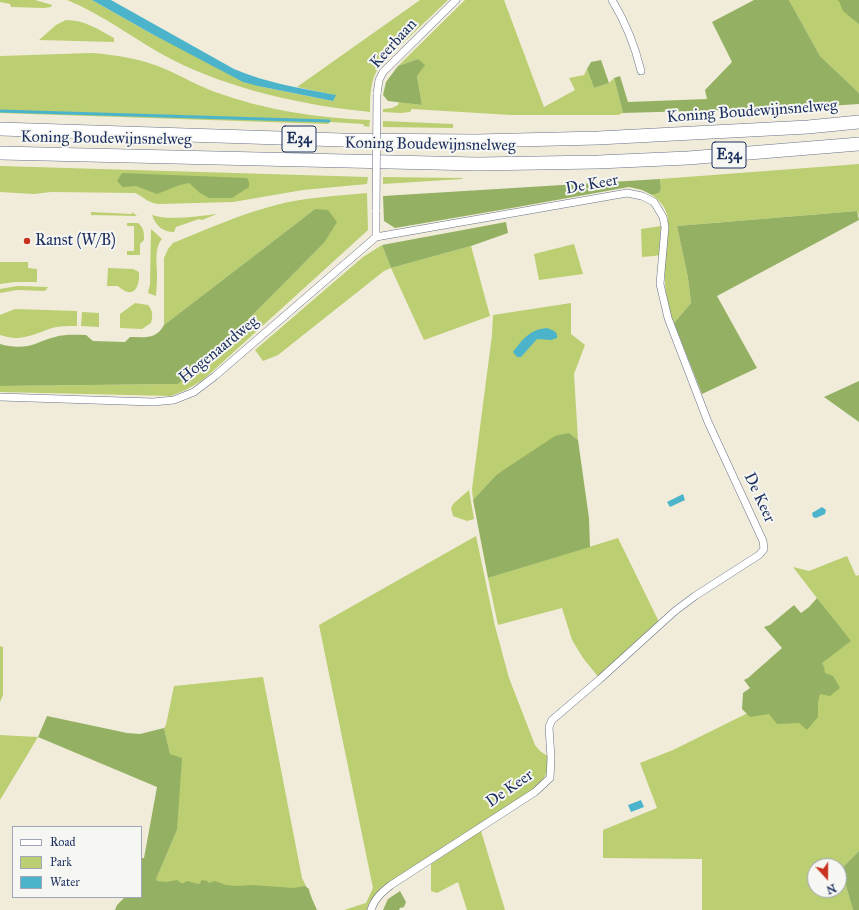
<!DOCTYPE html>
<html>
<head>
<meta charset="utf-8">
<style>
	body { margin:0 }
	#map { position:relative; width:859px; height:910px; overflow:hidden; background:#f1ecda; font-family:"IM FELL Great Primer",serif }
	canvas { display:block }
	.legend { position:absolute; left:12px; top:826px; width:130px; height:72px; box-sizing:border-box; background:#f6f6f2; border:1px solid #9ea6b7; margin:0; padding:5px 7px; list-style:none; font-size:12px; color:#1b2f5e }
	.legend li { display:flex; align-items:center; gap:8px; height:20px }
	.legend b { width:20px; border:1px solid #9ea6b7 }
	.north { position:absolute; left:807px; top:858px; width:40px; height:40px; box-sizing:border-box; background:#f6f6f2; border:1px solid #9ea6b7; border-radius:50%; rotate:159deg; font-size:11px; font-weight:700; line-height:16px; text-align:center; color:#1b2f5e }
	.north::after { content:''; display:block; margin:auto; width:14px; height:18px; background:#c8321e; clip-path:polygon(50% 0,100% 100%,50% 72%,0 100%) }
</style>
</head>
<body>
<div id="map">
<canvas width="859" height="910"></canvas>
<ul class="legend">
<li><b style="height:5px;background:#fff"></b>Road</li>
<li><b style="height:11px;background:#bbce71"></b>Park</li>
<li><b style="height:11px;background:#4cb4ca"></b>Water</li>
</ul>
<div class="north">N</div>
</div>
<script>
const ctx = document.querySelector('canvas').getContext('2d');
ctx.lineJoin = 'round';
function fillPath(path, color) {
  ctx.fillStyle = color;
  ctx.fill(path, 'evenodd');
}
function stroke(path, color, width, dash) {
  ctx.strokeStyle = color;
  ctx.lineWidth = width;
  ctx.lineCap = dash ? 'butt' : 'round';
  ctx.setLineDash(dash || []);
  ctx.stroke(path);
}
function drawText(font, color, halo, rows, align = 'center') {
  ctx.font = font + ' "IM FELL Great Primer",serif';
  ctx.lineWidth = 4;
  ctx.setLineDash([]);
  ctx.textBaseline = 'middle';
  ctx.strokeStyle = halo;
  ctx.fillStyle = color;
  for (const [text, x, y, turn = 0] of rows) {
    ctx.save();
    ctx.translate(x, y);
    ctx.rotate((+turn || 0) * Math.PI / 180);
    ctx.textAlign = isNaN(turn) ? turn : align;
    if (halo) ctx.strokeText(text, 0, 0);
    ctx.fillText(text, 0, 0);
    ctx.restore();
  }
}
const green = new Path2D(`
	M 0,0 L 35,0 L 52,5 L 51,7 L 44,8 L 11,7 L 10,4 L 0,2 Z
	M 67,0 L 92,0 L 152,34 L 258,86 L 333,101 L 335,95 L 297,87 L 420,0 L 448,0 L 381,64 C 370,79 370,94 370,112 C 302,105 232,90 171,59 C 135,40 104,15 67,0 Z
	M 465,0 L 504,0 L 544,107 L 575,90 L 569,78 L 584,75 L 587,69 L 594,88 L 609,83 L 614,78 L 623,113 L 618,115 L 511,115 L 412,109 L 410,112 L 401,113 L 383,112 L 383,109 L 392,108 L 398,105 L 399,102 L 422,105 L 417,76 L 418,59 L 398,66 Z
	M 789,0 L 845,0 L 859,16 L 859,93 L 820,56 Z
	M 66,20 C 84,20 98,29 114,38 L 114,42 L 39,40 L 56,25 Z
	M 92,53 C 117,55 142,59 165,69 C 182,76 198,86 215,92 C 265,110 316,118 370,120 L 369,127 L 364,126 L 363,124 L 330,122 L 328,124 L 0,113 L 0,56 Z
	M 383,121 L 453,124 L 453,128 L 383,127 Z
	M 859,164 L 859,215 L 857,211 L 677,226 L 688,278 L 691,303 L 674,323 C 660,287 665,257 668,219 C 666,207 661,202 652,195 L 659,193 L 661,189 L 660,179 Z
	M 0,166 L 368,177 L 367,184 L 303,190 L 233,202 L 159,204 C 148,203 144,197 135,193 L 51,192 L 34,194 L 0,192 Z
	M 383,177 L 463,178 L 462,179 L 383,184 Z
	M 367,193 L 368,230 L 203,380 L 186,390 L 171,396 L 0,392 L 0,386 L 178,384 L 203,365 L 324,243 L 315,209 L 164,325 L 164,258 L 168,249 L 173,243 C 207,229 241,214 276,205 C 306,197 337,196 367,193 Z
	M 91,212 L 132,214 L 132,212 L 137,216 L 91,215 Z
	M 217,214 L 202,220 L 199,219 L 176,227 L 174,232 C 163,232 156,226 152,215 C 168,221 199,216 217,214 Z
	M 127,223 L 138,223 C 144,228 144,232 144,240 L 140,244 L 140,255 L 127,255 L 127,251 L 134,251 L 134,226 L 127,226 Z
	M 661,226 L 659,255 L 654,256 L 642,257 L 641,229 Z
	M 151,229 L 162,239 C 153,249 158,268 157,280 C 157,286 156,291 156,296 L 148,293 L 150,284 Z
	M 574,244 L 583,274 L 539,280 L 534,254 Z
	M 382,245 L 391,268 L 471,246 L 490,316 L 424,340 L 391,268 L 384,271 L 278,355 L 263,361 L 255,350 L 363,257 Z
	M 0,262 L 28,262 L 28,268 L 37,269 L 37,282 L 15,282 L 0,284 Z
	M 108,268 L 133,269 L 139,272 C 140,288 133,300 118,286 L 107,286 Z
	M 17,286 L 48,287 L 45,291 L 17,290 L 0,293 L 0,289 Z
	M 135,303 L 148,305 C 153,311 153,315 151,323 L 142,329 L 120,328 L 120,314 Z
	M 571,303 L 571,334 L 585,345 L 574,374 L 578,440 L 569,433 L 496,475 L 473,500 L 472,489 L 492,335 L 493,315 Z
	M 15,309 L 77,311 L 77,326 C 68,326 60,326 52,328 C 32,335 21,342 0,335 L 0,315 Z
	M 82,312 L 99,313 L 99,327 L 81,326 Z
	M 469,490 L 474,519 L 467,521 L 453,516 L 451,508 L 453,504 Z
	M 476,536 L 495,626 L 509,678 L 535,745 L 540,751 L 549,757 C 548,773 546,778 534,790 L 381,889 L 369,903 L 367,910 L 344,910 L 366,903 L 373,888 L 319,625 Z
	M 618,538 L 660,624 L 600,679 L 583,658 L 572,640 L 562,608 L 498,625 L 488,578 Z
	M 847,556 L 856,576 L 859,575 L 859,851 L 841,869 L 853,910 L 702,910 L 702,859 L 603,858 L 603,830 L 657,808 L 640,763 L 673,750 L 764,705 L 850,641 L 793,567 L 809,571 ZM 815,866 L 839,866 L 839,890 L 815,890 Z
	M 0,646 L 3,647 L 3,695 L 0,702 Z
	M 263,677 L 302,878 L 307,888 L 207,891 L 155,881 L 177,830 L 170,754 L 164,728 L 166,725 L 174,686 Z
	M 0,735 L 38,737 L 0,800 Z
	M 481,831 L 505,910 L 467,910 L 458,882 L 437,893 L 431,891 L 431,864 Z`);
const forest = new Path2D(`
	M 754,0 L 789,0 L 820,56 L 859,93 L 859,104 L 797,108 L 623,113 L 614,78 L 620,76 L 628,102 L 707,99 L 705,90 L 732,62 L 712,22 Z
	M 837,0 L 859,0 L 859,24 L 843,11 L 839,1 Z
	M 418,59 L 425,65 L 417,76 L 422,105 L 388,101 L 383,95 L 386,82 L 398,66 Z
	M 601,60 L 609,83 L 594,88 L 587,69 L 591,62 Z
	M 122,173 L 247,178 L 249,182 L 249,187 L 232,198 L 209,198 L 200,193 L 189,183 L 180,185 L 157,194 L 136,186 L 123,187 L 117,181 Z
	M 660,179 L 661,189 L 659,193 L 652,195 L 642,190 L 629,187 C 551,201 473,215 395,228 L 384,221 L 383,196 Z
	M 315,209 L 328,210 L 337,222 L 324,243 L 203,365 L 178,384 L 0,386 L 0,344 C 14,348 26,348 40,342 C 45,340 50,338 55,337 C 65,334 76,335 86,335 L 93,341 L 125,342 L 130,337 C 144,337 156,340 164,325 Z
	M 857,211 L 859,220 L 717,296 L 757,368 L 702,394 L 674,323 L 691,303 L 688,278 L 677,226 Z
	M 506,222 L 508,233 L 471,246 L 391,268 L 382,245 Z
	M 859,381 L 859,422 L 824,397 Z
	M 569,433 L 578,440 L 589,518 L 590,547 L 488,578 L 473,500 L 496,475 L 555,436 Z
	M 817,598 L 851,641 L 822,663 L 824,667 L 825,673 L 833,676 L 840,688 L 830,696 L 820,694 L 818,702 L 818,717 L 807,730 L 799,723 L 777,724 L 769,714 L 750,717 L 742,709 L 743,693 L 750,688 L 744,680 L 748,678 L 782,648 L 764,627 L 770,625 L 794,605 L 801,613 L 809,607 Z
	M 47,716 L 127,733 L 140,734 L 164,728 L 170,754 L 182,758 L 177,830 L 156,879 L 157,881 L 166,882 L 177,880 C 181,883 182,885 187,881 L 199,884 L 202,880 L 207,881 L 209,883 L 215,881 L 226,885 L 237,886 L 252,885 L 294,888 L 305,886 L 309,889 C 309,893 315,905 317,910 L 115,910 L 117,905 L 125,897 L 141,897 L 141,858 L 144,858 L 157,787 L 38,737 Z
	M 859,851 L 859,910 L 853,910 L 841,869 Z
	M 400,891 L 406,902 L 404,907 L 400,908 L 399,910 L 383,910 L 388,899 Z`);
const water = new Path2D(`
	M 92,0 L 111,0 L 234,69 C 266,83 301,88 336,95 L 333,101 L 258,86 L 243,82 L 152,34 Z
	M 547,328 C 552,330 558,331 557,338 L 551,340 L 537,339 L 521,357 L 517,357 L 513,352 C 523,339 529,330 547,328 Z
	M 683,494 L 685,500 L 670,507 L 667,502 Z
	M 822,507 L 826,510 L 825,514 L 816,518 L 813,517 L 812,513 Z
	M 641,800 L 644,807 L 631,812 L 628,805 Z`);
const stream = new Path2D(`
	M 0,111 L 329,121`);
const street = new Path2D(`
	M 612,0 C 626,23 635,46 641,71
	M 377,94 L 379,80 L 383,72 L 456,0
	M 376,210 L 376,237
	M 0,397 L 153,402 L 174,400 L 194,392 L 215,376 L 376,237 L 627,193 L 642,196 L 654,202 L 663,217 L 665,227 L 660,284 L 668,318 L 708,422 L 763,541 L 764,549 L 759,555 L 695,596 L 675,611 L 600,679 L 552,720 L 549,727 L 551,758 L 550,778 L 535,792 L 391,885 C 382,892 374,899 371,910`);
const highway = new Path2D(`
	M 0,129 L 342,140 L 477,141 L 598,138 L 808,127 L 859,122
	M 0,153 L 477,164 L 598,162 L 688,158 L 859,144`);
const streetBridge = new Path2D(`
	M 376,210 L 377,94`);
const markers = [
	[27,241,4,"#c8321e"]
];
const shields = [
	[299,139,34],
	[729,155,34]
];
const shieldNames = [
	["E34",299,139],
	["E34",729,155]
];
const streetNames = [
	["Keerbaan",394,44,-48],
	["Koning Boudewijnsnelweg",752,112,-4],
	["Koning Boudewijnsnelweg",106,139,1],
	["Koning Boudewijnsnelweg",430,145,1],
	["De Keer",592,185,-10],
	["Hogenaardweg",219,350,-39],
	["De Keer",759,498,65],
	["De Keer",510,789,-35]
];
const poiNames = [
	["Ranst (W/B)",35,241]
];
fillPath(green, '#bbce71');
fillPath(forest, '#94b163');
fillPath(water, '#4cb4ca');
stroke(stream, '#4cb4ca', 3);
stroke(street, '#667189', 8);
stroke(highway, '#667189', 14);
stroke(street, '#fff', 7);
stroke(highway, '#fff', 13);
stroke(streetBridge, '#667189', 8, []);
stroke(streetBridge, '#fff', 7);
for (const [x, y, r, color] of markers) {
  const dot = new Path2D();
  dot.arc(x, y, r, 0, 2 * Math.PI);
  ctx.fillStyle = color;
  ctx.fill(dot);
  stroke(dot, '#f6f6f2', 1.5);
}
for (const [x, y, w] of shields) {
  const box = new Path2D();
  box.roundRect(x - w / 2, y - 13, w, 26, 3);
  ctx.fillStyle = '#f6f6f2';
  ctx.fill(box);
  stroke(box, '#1b2f5e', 1);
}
drawText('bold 15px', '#1b2f5e', null, shieldNames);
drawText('16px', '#1b2f5e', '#f6f6f2', streetNames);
drawText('16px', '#1b2f5e', '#f6f6f2', poiNames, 'left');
</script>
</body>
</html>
